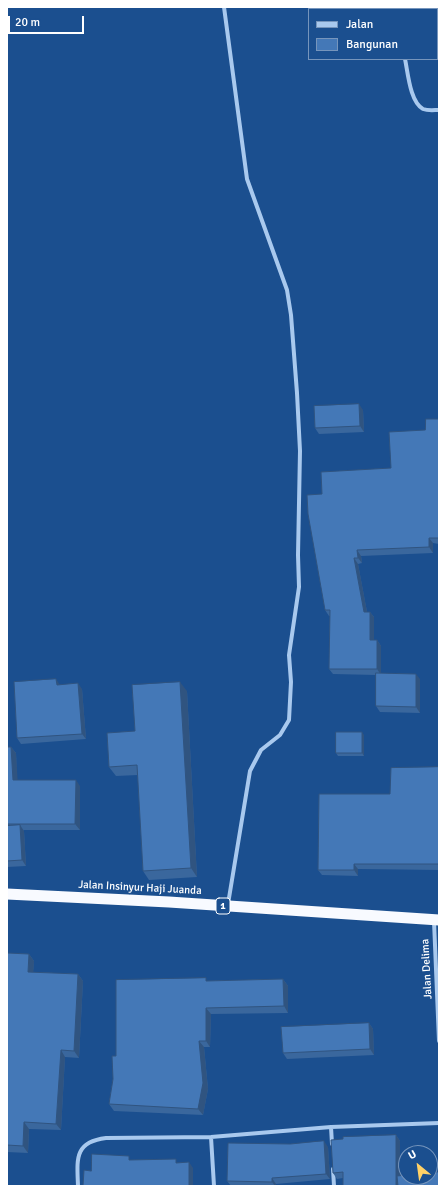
<!DOCTYPE html>
<html>
<head>
<meta charset="utf-8">
<style>
	body { margin:0 }
	#map { position:relative; width:446px; height:1193px; overflow:hidden; background:#1b4f8f; font-family:Signika,sans-serif }
	canvas { display:block }
	.frame { position:absolute; inset:0; border:8px solid #fff; pointer-events:none }
	.legend { position:absolute; left:308px; top:8px; width:130px; height:52px; box-sizing:border-box; background:#1b4f8f; border:1px solid #7695bc; margin:0; padding:5px 7px; list-style:none; font-size:12px; color:#fff }
	.legend li { display:flex; align-items:center; gap:8px; height:20px }
	.legend b { width:20px; border:1px solid #7695bc }
	.north { position:absolute; left:398px; top:1145px; width:40px; height:40px; box-sizing:border-box; background:#1b4f8f; border:1px solid #7695bc; border-radius:50%; rotate:331deg; font-size:11px; font-weight:700; line-height:16px; text-align:center; color:#fff }
	.north::after { content:''; display:block; margin:auto; width:14px; height:18px; background:#ffd166; clip-path:polygon(50% 0,100% 100%,50% 72%,0 100%) }
	.scale { position:absolute; left:8px; top:16px; width:76px; height:18px; box-sizing:border-box; border:2px solid #fff; border-top:0; padding-left:5px; font-size:12px; line-height:14px; white-space:nowrap; color:#fff; -webkit-text-stroke:3px #1b4f8f; paint-order:stroke }
</style>
</head>
<body>
<div id="map">
<canvas width="446" height="1193"></canvas>
<div class="frame"></div>
<ul class="legend">
<li><b style="height:5px;background:#a9c9ee"></b>Jalan</li>
<li><b style="height:11px;background:#4478b7"></b>Bangunan</li>
</ul>
<div class="north">U</div>
<div class="scale">20 m</div>
</div>
<script>
const ctx = document.querySelector('canvas').getContext('2d');
ctx.lineJoin = 'round';
function stroke(path, color, width, dash) {
  ctx.strokeStyle = color;
  ctx.lineWidth = width;
  ctx.lineCap = dash ? 'butt' : 'round';
  ctx.setLineDash(dash || []);
  ctx.stroke(path);
}
function fillPath(path, color) {
  ctx.fillStyle = color;
  ctx.fill(path, 'evenodd');
}
function drawText(font, color, halo, rows, align = 'center') {
  ctx.font = font + ' Signika,sans-serif';
  ctx.lineWidth = 3;
  ctx.setLineDash([]);
  ctx.textBaseline = 'middle';
  ctx.strokeStyle = halo;
  ctx.fillStyle = color;
  for (const [text, x, y, turn = 0] of rows) {
    ctx.save();
    ctx.translate(x, y);
    ctx.rotate((+turn || 0) * Math.PI / 180);
    ctx.textAlign = isNaN(turn) ? turn : align;
    if (halo) ctx.strokeText(text, 0, 0);
    ctx.fillText(text, 0, 0);
    ctx.restore();
  }
}
const minor = new Path2D(`
	M 224,7 L 247,179 L 287,290 L 291,315 L 297,393 L 300,451 L 298,555 L 299,587 L 289,655 L 291,682 L 289,720 L 280,735 L 261,750 L 250,771 L 228,904
	M 394,7 L 395,9
	M 405,59 C 408,73 410,102 423,109 C 428,111 434,110 439,110
	M 434,921 L 439,1041
	M 331,1127 L 332,1144
	M 211,1137 L 214,1186
	M 333,1169 L 334,1186
	M 78,1186 C 77,1159 74,1142 106,1138 L 211,1137 L 331,1127 L 439,1123`);
const trunk = new Path2D(`
	M 7,894 L 169,902 L 439,920`);
const wall = new Path2D(`
	M 363,410 L 364,432 L 319,434 L 315,428 Z
	M 439,419 L 439,544 L 433,543 L 433,553 L 361,556 L 362,563 L 358,564 L 367,612 L 370,612 L 374,617 L 374,640 L 377,640 L 381,646 L 381,673 L 420,679 L 420,713 L 380,712 L 376,706 L 376,675 L 333,674 L 329,669 L 330,616 L 329,616 L 325,610 L 322,494 L 391,468 L 425,430 Z
	M 60,685 L 82,689 L 86,739 L 21,744 L 17,738 Z
	M 187,691 L 197,877 L 149,880 L 143,871 L 138,775 L 116,776 L 109,767 L 135,731 Z
	M 364,735 L 364,756 L 338,756 L 336,753 Z
	M 7,747 L 11,747 L 16,753 L 17,780 L 80,786 L 80,830 L 23,830 L 24,831 L 26,866 L 7,867 Z
	M 439,767 L 439,870 L 358,869 L 358,876 L 322,875 L 318,870 L 390,794 Z
	M 7,953 L 29,954 L 34,961 L 33,972 L 78,974 L 83,981 L 79,1058 L 65,1057 L 61,1130 L 29,1129 L 28,1153 L 7,1152 Z
	M 283,979 L 288,986 L 288,1013 L 211,1014 L 210,1047 L 204,1047 L 208,1089 L 203,1115 L 114,1111 L 109,1104 L 113,1079 L 116,1056 L 208,981 Z
	M 369,1023 L 373,1029 L 374,1055 L 287,1059 L 283,1053 Z
	M 396,1135 L 400,1141 L 400,1176 L 439,1186 L 343,1178 L 337,1179 L 333,1173 Z
	M 328,1147 L 330,1179 L 276,1184 L 276,1186 L 231,1186 L 227,1181 Z`);
const shadedWall = new Path2D(`
	M 359,404 L 363,410 L 364,432 L 360,426 Z
	M 429,538 L 433,543 L 433,553 L 429,547 Z
	M 357,550 L 361,556 L 362,563 L 358,558 Z
	M 354,558 L 358,564 L 368,617 L 364,612 Z
	M 370,612 L 374,617 L 374,646 L 370,640 Z
	M 377,640 L 381,646 L 381,675 L 377,669 Z
	M 416,674 L 420,679 L 420,713 L 416,707 Z
	M 56,679 L 60,685 L 57,685 Z
	M 180,682 L 187,691 L 197,877 L 191,868 Z
	M 78,683 L 82,689 L 86,739 L 82,734 Z
	M 362,732 L 364,735 L 364,756 L 362,753 Z
	M 11,747 L 16,753 L 18,786 L 13,780 Z
	M 76,780 L 80,786 L 80,830 L 75,824 Z
	M 20,825 L 24,831 L 26,866 L 22,860 Z
	M 354,864 L 358,869 L 358,876 L 354,870 Z
	M 29,954 L 34,961 L 33,978 L 28,972 Z
	M 78,974 L 83,981 L 79,1058 L 74,1051 Z
	M 283,979 L 288,986 L 288,1013 L 284,1006 Z
	M 206,1008 L 211,1014 L 210,1047 L 206,1041 Z
	M 369,1023 L 373,1029 L 374,1055 L 370,1049 Z
	M 199,1041 L 204,1047 L 208,1089 L 203,1115 L 198,1109 Z
	M 61,1050 L 65,1057 L 61,1130 L 56,1124 Z
	M 24,1122 L 29,1129 L 28,1153 L 23,1146 Z
	M 396,1135 L 400,1141 L 400,1186 L 396,1186 Z
	M 324,1141 L 328,1147 L 330,1179 L 326,1174 Z
	M 189,1162 L 193,1168 L 193,1186 L 189,1186 Z
	M 272,1178 L 276,1184 L 276,1186 L 275,1186 L 272,1182 Z`);
const building = new Path2D(`
	M 359,404 L 360,426 L 315,428 L 314,406 Z
	M 426,419 L 439,419 L 439,538 L 429,538 L 429,547 L 357,550 L 358,558 L 354,558 L 364,612 L 370,612 L 370,640 L 377,640 L 377,669 L 329,669 L 330,610 L 325,610 L 308,514 L 307,495 L 322,494 L 321,472 L 391,468 L 389,432 L 425,430 Z
	M 376,673 L 416,674 L 416,707 L 376,706 Z
	M 56,679 L 57,685 L 78,683 L 82,734 L 17,738 L 14,682 Z
	M 180,682 L 191,868 L 143,871 L 137,765 L 109,767 L 107,733 L 135,731 L 132,685 Z
	M 336,732 L 362,732 L 362,753 L 336,753 Z
	M 7,747 L 11,747 L 13,780 L 76,780 L 75,824 L 7,824 Z
	M 439,767 L 439,864 L 354,864 L 354,870 L 318,870 L 319,794 L 390,794 L 391,768 Z
	M 20,825 L 22,860 L 7,861 L 7,826 Z
	M 7,953 L 29,954 L 28,972 L 78,974 L 74,1051 L 61,1050 L 56,1124 L 24,1122 L 23,1146 L 7,1145 Z
	M 206,978 L 206,981 L 283,979 L 284,1006 L 206,1008 L 206,1041 L 199,1041 L 203,1083 L 198,1109 L 109,1104 L 113,1079 L 112,1056 L 116,1056 L 116,980 Z
	M 369,1023 L 370,1049 L 283,1053 L 281,1027 Z
	M 396,1135 L 396,1186 L 343,1186 L 343,1172 L 333,1173 L 331,1140 L 343,1139 L 343,1137 Z
	M 324,1141 L 326,1174 L 272,1178 L 272,1182 L 227,1181 L 228,1143 L 290,1144 Z
	M 92,1154 L 129,1156 L 129,1160 L 176,1159 L 176,1163 L 189,1162 L 189,1186 L 83,1186 L 84,1170 L 91,1171 Z
	M 439,1172 L 439,1186 L 398,1186 L 397,1176 L 406,1175 L 406,1177 L 430,1177 L 430,1173 Z`);
const shields = [
	[223,906,14]
];
const shieldNames = [
	["1",223,906]
];
const streetNames = [
	["Jalan Insinyur Haji Juanda",140,888,3],
	["Jalan Delima",427,969,-93]
];
stroke(minor, '#a9c9ee', 4);
stroke(trunk, '#f8faff', 11);
fillPath(wall, '#3a679d');
fillPath(shadedWall, '#305480');
fillPath(building, '#4478b7');
stroke(building, '#305480', 1);
for (const [x, y, w] of shields) {
  const box = new Path2D();
  box.roundRect(x - w / 2, y - 8, w, 16, 3);
  ctx.fillStyle = '#1b4f8f';
  ctx.fill(box);
  stroke(box, '#fff', 1);
}
drawText('bold 10px', '#fff', null, shieldNames);
drawText('11px', '#fff', '#1b4f8f', streetNames);
</script>
</body>
</html>
